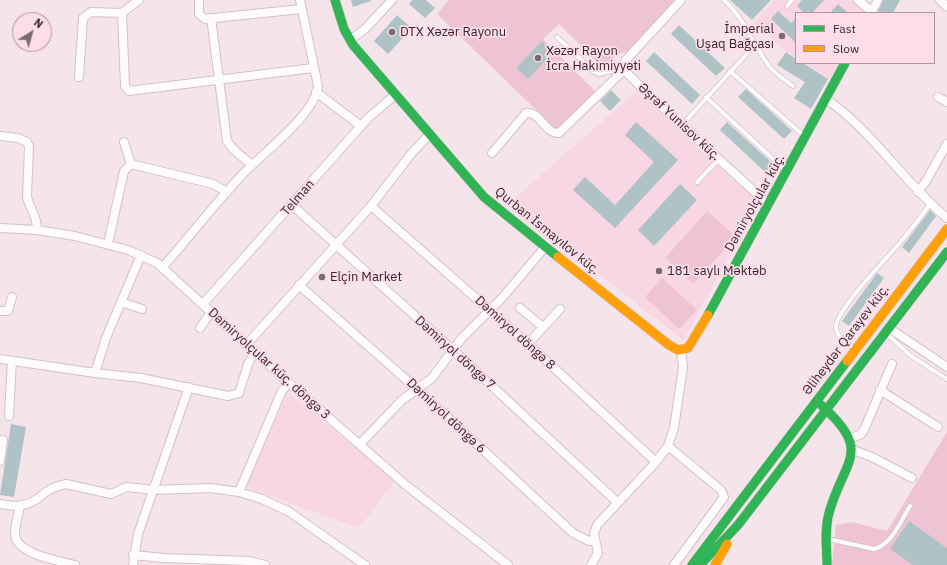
<!DOCTYPE html>
<html>
<head>
<meta charset="utf-8">
<style>
	body { margin:0 }
	#map { position:relative; width:947px; height:565px; overflow:hidden; background:#f6e4eb; font-family:"IBM Plex Sans",sans-serif }
	canvas { display:block }
	.legend { position:absolute; left:795px; top:12px; width:140px; height:52px; box-sizing:border-box; background:#fddde9; border:1px solid #ad949e; margin:0; padding:5px 7px; list-style:none; font-size:12px; color:#36272d }
	.legend li { display:flex; align-items:center; gap:8px; height:20px }
	.legend b { width:20px; border:1px solid #ad949e }
	.north { position:absolute; left:12px; top:12px; width:40px; height:40px; box-sizing:border-box; background:#fddde9; border:1px solid #ad949e; border-radius:50%; rotate:37deg; font-size:11px; font-weight:700; line-height:16px; text-align:center; color:#36272d }
	.north::after { content:''; display:block; margin:auto; width:14px; height:18px; background:#796970; clip-path:polygon(50% 0,100% 100%,50% 72%,0 100%) }
</style>
</head>
<body>
<div id="map">
<canvas width="947" height="565"></canvas>
<ul class="legend">
<li><b style="height:5px;background:#30b455"></b>Fast</li>
<li><b style="height:5px;background:#ff9f0a"></b>Slow</li>
</ul>
<div class="north">N</div>
</div>
<script>
const ctx = document.querySelector('canvas').getContext('2d');
ctx.lineJoin = 'round';
function fillPath(path, color) {
  ctx.fillStyle = color;
  ctx.fill(path, 'evenodd');
}
function stroke(path, color, width, dash) {
  ctx.strokeStyle = color;
  ctx.lineWidth = width;
  ctx.lineCap = dash ? 'butt' : 'round';
  ctx.setLineDash(dash || []);
  ctx.stroke(path);
}
function drawText(font, color, halo, rows, align = 'center') {
  ctx.font = font + ' "IBM Plex Sans",sans-serif';
  ctx.lineWidth = 3.5;
  ctx.setLineDash([]);
  ctx.textBaseline = 'middle';
  ctx.strokeStyle = halo;
  ctx.fillStyle = color;
  for (const [text, x, y, turn = 0] of rows) {
    ctx.save();
    ctx.translate(x, y);
    ctx.rotate((+turn || 0) * Math.PI / 180);
    ctx.textAlign = isNaN(turn) ? turn : align;
    if (halo) ctx.strokeText(text, 0, 0);
    ctx.fillText(text, 0, 0);
    ctx.restore();
  }
}
const built = new Path2D(`
	M 774,0 L 851,0 L 863,9 L 862,13 L 796,13 L 796,57 L 783,49 L 754,23 Z
	M 805,63 L 839,63 L 830,79 Z
	M 636,92 L 759,203 L 683,340 L 509,203 Z
	M 288,392 L 395,481 L 359,528 L 246,487 Z`);
const green = new Path2D(`
	M 449,0 L 675,0 L 631,50 L 616,55 L 603,68 L 559,24 L 543,39 L 596,92 L 557,130 L 437,14 Z
	M 707,211 L 736,237 L 693,284 L 665,258 Z
	M 662,278 L 697,310 L 679,329 L 645,297 Z
	M 947,432 L 947,565 L 832,565 L 836,525 L 852,522 L 887,531 Z`);
const building = new Path2D(`
	M 351,0 L 371,0 L 371,1 L 353,7 Z
	M 412,0 L 426,0 L 435,8 L 425,18 L 409,4 Z
	M 730,0 L 771,0 L 752,20 Z
	M 802,0 L 824,0 L 812,13 L 804,13 L 797,6 Z
	M 883,0 L 900,0 L 893,13 L 882,13 L 878,11 Z
	M 838,4 L 848,13 L 830,13 Z
	M 778,11 L 791,23 L 796,18 L 796,43 L 771,19 Z
	M 397,15 L 412,28 L 388,54 L 374,41 Z
	M 679,25 L 725,68 L 716,76 L 671,34 Z
	M 542,41 L 553,52 L 528,79 L 516,68 Z
	M 654,52 L 700,95 L 692,104 L 646,61 Z
	M 786,52 L 796,59 L 796,63 L 803,63 L 828,79 L 811,109 L 794,98 L 805,82 L 777,65 Z
	M 746,89 L 792,131 L 784,139 L 738,97 Z
	M 611,90 L 621,100 L 610,111 L 600,101 Z
	M 636,122 L 678,160 L 615,228 L 573,190 L 585,177 L 615,205 L 654,162 L 625,135 Z
	M 727,122 L 773,164 L 765,172 L 720,130 Z
	M 680,184 L 697,200 L 654,246 L 638,230 Z
	M 930,210 L 936,216 L 909,253 L 902,247 Z
	M 877,273 L 884,278 L 849,326 L 842,321 Z
	M 11,424 L 26,427 L 14,497 L 0,495 Z
	M 909,521 L 947,548 L 947,565 L 913,565 L 890,549 Z`);
const lane = new Path2D(`
	M 724,0 C 746,20 752,43 769,66 C 775,74 785,80 793,86
	M 787,6 L 792,0
	M 557,37 L 594,72 L 599,74 L 622,68
	M 730,71 L 803,135
	M 706,97 L 785,170
	M 682,125 L 755,45
	M 697,182 L 719,159
	M 887,334 L 911,356 L 947,379
	M 854,348 C 847,343 837,337 836,328 C 835,311 886,259 898,245 C 909,232 920,218 930,204
	M 828,539 L 874,549 C 892,545 901,520 910,506`);
const street = new Path2D(`
	M 139,0 L 122,13 L 125,86 L 129,91 L 313,68
	M 199,0 L 199,14 L 205,19 L 301,9
	M 681,0 L 625,61 L 622,68 L 651,97 L 768,204
	M 858,0 L 872,12
	M 940,0 L 947,7
	M 871,13 L 878,0
	M 211,18 L 227,141 L 234,150 L 252,165
	M 350,40 L 365,29 L 392,0
	M 79,77 L 83,18 L 91,12 L 122,13
	M 316,92 L 361,126
	M 938,97 L 947,102
	M 826,99 C 872,130 904,183 947,218
	M 0,136 L 18,138 L 27,142 L 29,147 L 27,196 C 29,208 38,217 37,230
	M 124,142 L 131,164
	M 492,153 L 526,113 C 539,110 546,135 559,133 L 623,71
	M 918,192 L 926,181 L 947,144
	M 292,205 L 453,350 L 617,502
	M 371,206 L 528,344 L 656,462
	M 0,228 L 37,230 L 75,236 L 128,250 L 157,263 L 288,382 L 407,486 L 508,565
	M 108,244 L 124,171 L 131,164 L 213,184 L 227,192
	M 163,267 C 189,237 214,205 241,176 C 260,155 316,114 318,86 L 300,0
	M 299,285 L 418,390 L 573,533 L 589,541 L 594,541
	M 121,302 L 142,309
	M 203,304 L 368,118 L 395,95
	M 520,308 L 543,327
	M 0,311 L 8,311 L 12,297
	M 200,328 L 211,312
	M 889,328 L 947,367
	M 247,344 L 371,206 L 411,154 L 429,135
	M 528,344 L 560,309
	M 0,359 L 95,373 L 141,378 L 228,396 L 239,393 L 248,364 L 255,352
	M 95,373 L 106,338 L 141,255
	M 880,390 L 938,427
	M 9,416 L 12,361
	M 850,439 L 861,434 L 864,430 L 892,364
	M 360,444 L 402,400 L 432,378 L 461,339 L 503,297 L 545,247
	M 668,446 L 721,490 L 724,497 L 674,565
	M 853,450 L 872,457 L 912,478
	M 0,461 L 3,440
	M 239,492 L 281,393 L 288,382
	M 0,504 C 41,512 36,489 66,484 L 111,494 L 127,487 L 154,490 L 211,488 L 239,492 L 259,498 L 288,511 L 365,565
	M 20,506 C 18,515 15,525 15,534 C 15,554 60,561 75,565
	M 133,555 L 164,558 L 249,561 L 265,565
	M 133,565 L 138,534 L 189,387
	M 591,565 L 598,553 L 594,534 L 597,525 L 656,462 L 668,446 L 674,428 L 683,367 L 681,350`);
const fast = new Path2D(`
	M 335,0 L 344,29 L 353,45 L 484,197 L 558,257
	M 708,315 L 845,63
	M 821,405 C 874,452 844,459 829,513 C 824,530 827,548 827,565
	M 692,565 L 847,361
	M 700,565 L 738,525 L 947,252`);
const slow = new Path2D(`
	M 558,257 L 669,345 L 678,350 L 688,348 L 708,315
	M 847,361 L 947,229
	M 715,565 L 727,544`);
const markers = [
	[392,32,4,"#796970"],
	[782,36,4,"#796970"],
	[538,58,4,"#796970"],
	[659,271,4,"#796970"],
	[322,277,4,"#796970"]
];
const poiNames = [
	["İmperial",774,29,"right"],
	["Uşaq Bağçası",774,44,"right"],
	["DTX Xəzər Rayonu",400,32],
	["Xəzər Rayon",546,51],
	["İcra Hakimiyyəti",546,66],
	["181 saylı Məktəb",667,271],
	["Elçin Market",330,277]
];
const streetNames = [
	["Əşrəf Yunisov küç.",679,122,43],
	["Telman",298,198,-49],
	["Dəmiryolçular küç.",755,203,-61],
	["Qurban İsmayılov küç.",547,231,39],
	["Dəmiryol döngə 8",515,333,42],
	["Əliheydər Qarayev küç.",846,340,-53],
	["Dəmiryol döngə 7",455,353,42],
	["Dəmiryolçular küç. döngə 3",269,364,42],
	["Dəmiryol döngə 6",446,416,43]
];
fillPath(built, '#f8d6e3');
fillPath(green, '#eec4d4');
fillPath(building, '#afc3c6');
stroke(lane, '#d1c2c8', 5.5);
stroke(street, '#d1c2c8', 10);
stroke(fast, '#d1c2c8', 10);
stroke(slow, '#d1c2c8', 10);
stroke(lane, '#fefbfc', 4);
stroke(street, '#fefbfc', 8);
stroke(fast, '#30b455', 9);
stroke(slow, '#ff9f0a', 9);
for (const [x, y, r, color] of markers) {
  const dot = new Path2D();
  dot.arc(x, y, r, 0, 2 * Math.PI);
  ctx.fillStyle = color;
  ctx.fill(dot);
  stroke(dot, '#fddde9', 1.5);
}
drawText('13px', '#36272d', '#fddde9', poiNames, 'left');
drawText('13px', '#36272d', '#fddde9', streetNames);
</script>
</body>
</html>
